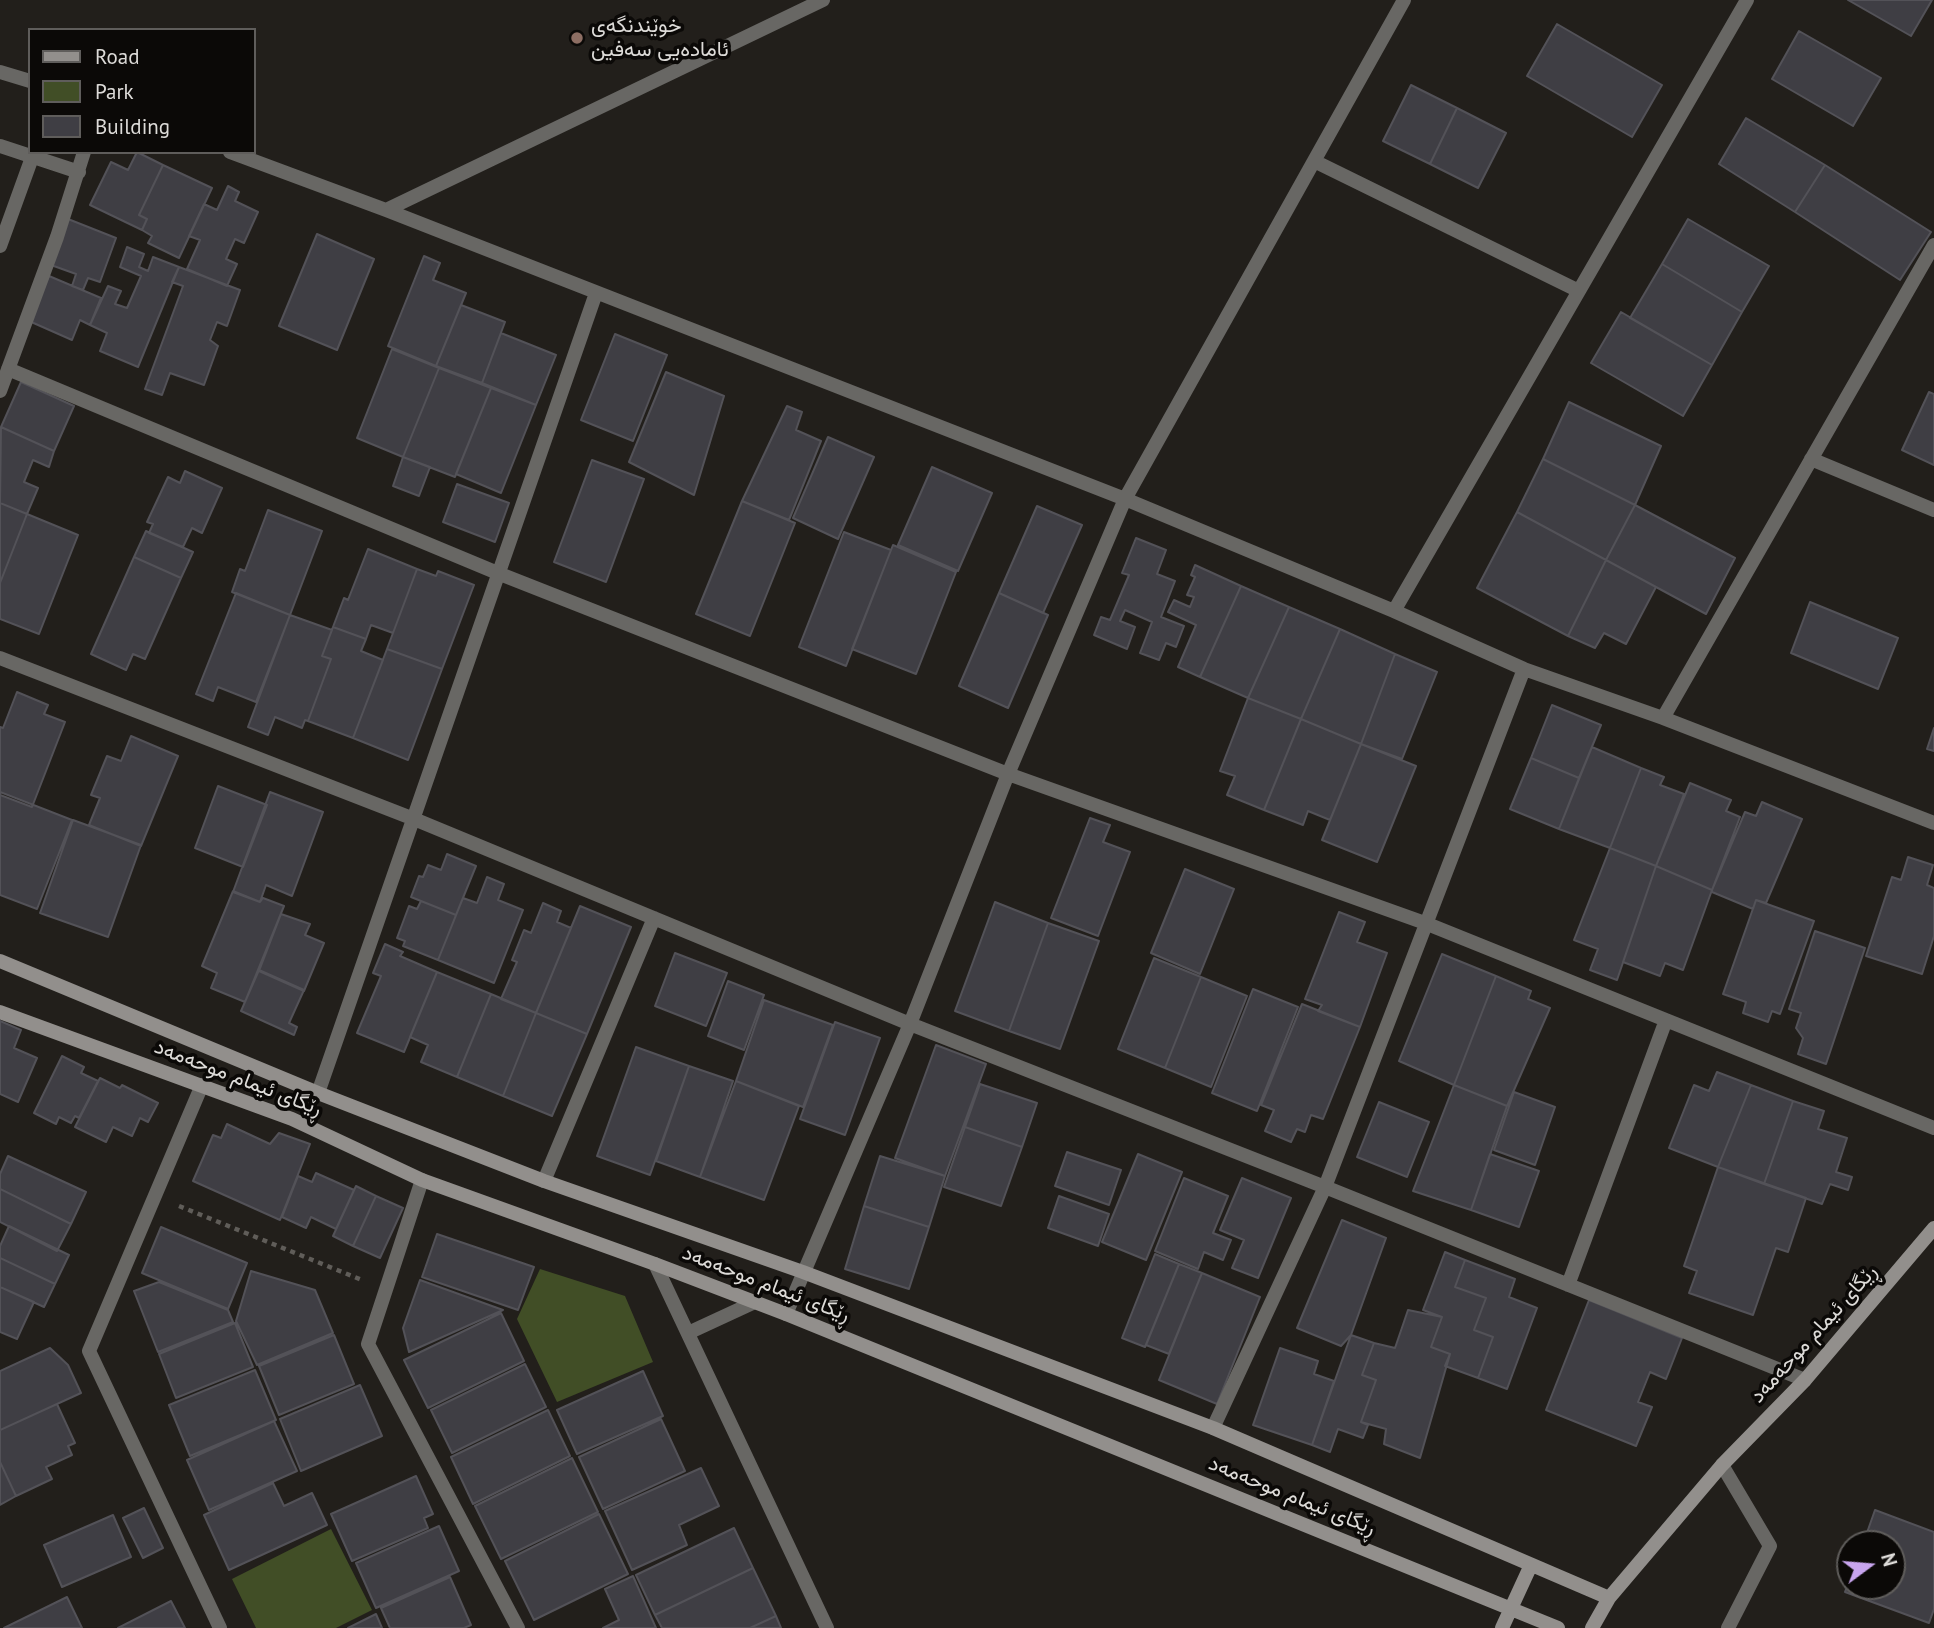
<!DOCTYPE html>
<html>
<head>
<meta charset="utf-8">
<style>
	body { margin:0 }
	#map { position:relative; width:1934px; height:1628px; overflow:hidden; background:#221f1b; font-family:"PT Sans",sans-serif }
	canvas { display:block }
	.legend { position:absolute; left:28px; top:28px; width:228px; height:126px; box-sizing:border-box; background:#0b0907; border:2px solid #5f5d5b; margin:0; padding:9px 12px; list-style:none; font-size:21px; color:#dddbd8 }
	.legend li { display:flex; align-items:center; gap:14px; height:35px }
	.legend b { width:35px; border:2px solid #5f5d5b }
	.north { position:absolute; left:1836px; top:1530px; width:70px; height:70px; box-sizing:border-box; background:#0b0907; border:2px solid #5f5d5b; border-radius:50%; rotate:74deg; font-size:19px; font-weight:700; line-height:28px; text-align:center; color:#dddbd8 }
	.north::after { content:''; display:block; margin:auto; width:24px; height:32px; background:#c8a5ee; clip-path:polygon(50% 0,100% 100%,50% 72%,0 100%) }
</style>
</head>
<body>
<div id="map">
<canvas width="1934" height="1628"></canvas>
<ul class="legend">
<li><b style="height:9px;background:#928f8c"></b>Road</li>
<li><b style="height:19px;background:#414e26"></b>Park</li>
<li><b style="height:19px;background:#3f3e44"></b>Building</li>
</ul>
<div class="north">N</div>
</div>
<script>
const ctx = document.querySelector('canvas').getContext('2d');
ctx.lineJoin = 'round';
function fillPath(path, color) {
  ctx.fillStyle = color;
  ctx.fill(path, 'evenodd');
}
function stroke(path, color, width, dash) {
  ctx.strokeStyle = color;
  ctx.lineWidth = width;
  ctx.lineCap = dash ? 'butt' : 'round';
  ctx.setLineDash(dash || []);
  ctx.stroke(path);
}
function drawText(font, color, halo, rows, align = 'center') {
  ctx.font = font + ' "PT Sans",Vazirmatn,sans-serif';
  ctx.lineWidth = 7;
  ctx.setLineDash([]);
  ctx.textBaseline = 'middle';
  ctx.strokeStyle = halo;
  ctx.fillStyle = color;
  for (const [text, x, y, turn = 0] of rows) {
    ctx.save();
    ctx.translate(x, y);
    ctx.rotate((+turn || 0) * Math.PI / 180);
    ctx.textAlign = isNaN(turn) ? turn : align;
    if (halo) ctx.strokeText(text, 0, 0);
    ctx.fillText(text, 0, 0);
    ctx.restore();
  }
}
const green = new Path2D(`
	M 540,1269 L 625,1296 L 653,1362 L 557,1402 L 517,1319 Z
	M 331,1529 L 372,1610 L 336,1628 L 256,1628 L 232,1579 Z`);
const building = new Path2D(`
	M 1848,0 L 1932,0 L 1911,36 Z
	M 1557,24 L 1662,85 L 1632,137 L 1527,76 Z
	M 1799,31 L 1881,78 L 1853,126 L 1772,79 Z
	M 1411,85 L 1457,108 L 1430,164 L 1383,141 Z
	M 1457,108 L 1506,133 L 1478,188 L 1430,164 Z
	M 1746,118 L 1825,165 L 1795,212 L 1719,164 Z
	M 137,152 L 163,165 L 139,215 L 147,219 L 142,230 L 90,205 L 111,162 L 128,170 Z
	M 163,165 L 212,188 L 179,258 L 148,243 L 152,236 L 142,230 L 147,219 L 139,215 Z
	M 1825,165 L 1931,232 L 1900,280 L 1795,212 Z
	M 228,186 L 239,192 L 235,201 L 258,212 L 244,243 L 235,239 L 226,259 L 237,264 L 227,286 L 187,269 L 200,240 L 189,236 L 204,204 L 217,210 Z
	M 68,219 L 116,238 L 100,282 L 88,278 L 83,290 L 72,286 L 76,274 L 51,265 Z
	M 1688,219 L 1769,266 L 1742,312 L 1662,264 Z
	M 317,234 L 374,259 L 337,350 L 279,326 Z
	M 127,247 L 144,254 L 139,267 L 148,271 L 153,257 L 179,267 L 138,367 L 100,351 L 107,333 L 90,325 L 108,286 L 121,291 L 115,304 L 127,308 L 141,276 L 120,267 Z
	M 424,256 L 440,263 L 433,280 L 466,293 L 436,366 L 388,346 Z
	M 1662,264 L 1742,312 L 1712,365 L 1630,318 Z
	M 179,267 L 240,290 L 227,326 L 217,322 L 210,340 L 218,346 L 204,385 L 170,373 L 162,395 L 145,389 L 183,286 L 172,282 Z
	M 49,276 L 101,298 L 90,325 L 80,320 L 72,340 L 29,321 Z
	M 461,305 L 505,322 L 482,383 L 436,366 Z
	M 1621,312 L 1712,365 L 1683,416 L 1591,363 Z
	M 501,333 L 556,355 L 536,405 L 482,383 Z
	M 615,334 L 667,355 L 633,441 L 581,420 Z
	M 392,349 L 439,368 L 403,457 L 357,438 Z
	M 439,368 L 491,388 L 455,477 L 403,457 Z
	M 666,372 L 724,396 L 694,495 L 629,462 Z
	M 21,382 L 74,406 L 54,451 L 1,427 Z
	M 491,388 L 536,405 L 501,493 L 456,474 Z
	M 1929,392 L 1934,394 L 1934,465 L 1902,450 Z
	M 1569,402 L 1661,446 L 1635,505 L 1543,459 Z
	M 787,406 L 802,412 L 796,430 L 821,441 L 789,520 L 742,501 Z
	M 1,427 L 54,451 L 49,467 L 33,460 L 24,482 L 38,488 L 27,514 L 0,503 Z
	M 828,437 L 874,457 L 838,539 L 793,518 Z
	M 403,457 L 430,467 L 419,496 L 393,486 Z
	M 1543,459 L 1635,505 L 1606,560 L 1517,512 Z
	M 592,460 L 644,479 L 606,582 L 554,562 Z
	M 932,467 L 992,493 L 958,571 L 898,545 Z
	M 185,471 L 222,488 L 202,533 L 192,528 L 183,547 L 149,533 L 153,524 L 147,522 L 168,477 L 180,483 Z
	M 457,484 L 509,503 L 495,542 L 443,522 Z
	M 742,501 L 795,523 L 750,636 L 696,614 Z
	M 0,503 L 27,514 L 0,583 Z
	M 1635,505 L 1735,558 L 1706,614 L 1606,560 Z
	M 1037,506 L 1082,525 L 1043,613 L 999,593 Z
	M 268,510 L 322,531 L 290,615 L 232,592 L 240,569 L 245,571 Z
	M 1517,512 L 1606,560 L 1568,636 L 1477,588 Z
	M 27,514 L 78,535 L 39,634 L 0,619 L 0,583 Z
	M 146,531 L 193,552 L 181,578 L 134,557 Z
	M 844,532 L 891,550 L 846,666 L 799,647 Z
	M 1136,538 L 1166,550 L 1157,574 L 1175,581 L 1161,617 L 1184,626 L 1176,647 L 1166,643 L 1159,660 L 1140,653 L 1152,622 L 1125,610 L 1120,621 L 1135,627 L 1127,649 L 1094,635 L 1101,617 L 1110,620 L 1129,575 L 1122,573 Z
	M 893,545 L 956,572 L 916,674 L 852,649 Z
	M 368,549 L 417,569 L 393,633 L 371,625 L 366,639 L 333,627 L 344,598 L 348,600 Z
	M 134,557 L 181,578 L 145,659 L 133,654 L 126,670 L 91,654 Z
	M 1606,560 L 1656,587 L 1626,644 L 1604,633 L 1595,648 L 1568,636 Z
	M 1195,565 L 1241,586 L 1200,677 L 1178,667 L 1196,625 L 1168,612 L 1174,600 L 1190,607 L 1194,597 L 1187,595 L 1195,577 L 1191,575 Z
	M 417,569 L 436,576 L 438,571 L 474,585 L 442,669 L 387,649 Z
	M 1241,586 L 1289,607 L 1248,698 L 1200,677 Z
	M 236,593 L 290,615 L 256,702 L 218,687 L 213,701 L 196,694 Z
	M 999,593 L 1048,615 L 1008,708 L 959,686 Z
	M 1810,602 L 1898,638 L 1878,689 L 1791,653 Z
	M 1289,607 L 1340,629 L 1301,719 L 1248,698 Z
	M 290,615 L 332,630 L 322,656 L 331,659 L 308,721 L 305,720 L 302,728 L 275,717 L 268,735 L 248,727 Z
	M 333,627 L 366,639 L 361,651 L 383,660 L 353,738 L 308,721 L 331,659 L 322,656 Z
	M 1340,629 L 1395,654 L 1361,744 L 1301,719 Z
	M 387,649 L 442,669 L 408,760 L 353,738 Z
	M 1395,654 L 1437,672 L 1402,759 L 1361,744 Z
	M 17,692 L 48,705 L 44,714 L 65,722 L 32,807 L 0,795 L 0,727 L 3,728 Z
	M 1248,698 L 1301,719 L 1264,810 L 1227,795 L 1235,776 L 1220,771 Z
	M 1552,705 L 1601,725 L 1579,778 L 1531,758 Z
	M 1301,719 L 1361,744 L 1330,820 L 1308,811 L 1303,825 L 1264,810 Z
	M 1934,728 L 1934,751 L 1927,749 Z
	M 131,736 L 178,756 L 141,846 L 89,825 L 100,798 L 91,795 L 107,756 L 121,761 Z
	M 1361,744 L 1416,766 L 1377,862 L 1322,840 Z
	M 1592,747 L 1641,768 L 1610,848 L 1559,829 Z
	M 1531,758 L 1579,778 L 1559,829 L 1510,809 Z
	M 1641,768 L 1664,777 L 1660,785 L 1684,794 L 1656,866 L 1610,848 Z
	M 1690,783 L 1731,800 L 1726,811 L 1740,817 L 1712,890 L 1656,866 Z
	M 218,786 L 267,805 L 243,867 L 195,848 Z
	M 0,792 L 72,820 L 37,909 L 0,895 Z
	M 270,792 L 323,812 L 292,896 L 266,885 L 260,902 L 233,892 Z
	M 1762,802 L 1802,819 L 1766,903 L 1756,900 L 1753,909 L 1712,892 L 1712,890 L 1745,812 L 1756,816 Z
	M 1090,818 L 1110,825 L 1103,842 L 1130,852 L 1098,936 L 1051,918 Z
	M 73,820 L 141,845 L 108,937 L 40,913 Z
	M 1610,848 L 1656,866 L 1617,980 L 1590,970 L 1598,949 L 1574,940 Z
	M 447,854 L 476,866 L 456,915 L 411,897 L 419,876 L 423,877 L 428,865 L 441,870 Z
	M 1908,857 L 1933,865 L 1927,885 L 1934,888 L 1934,936 L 1922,974 L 1866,956 L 1892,877 L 1901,880 Z
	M 1656,866 L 1712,890 L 1683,970 L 1665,963 L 1660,976 L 1623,962 Z
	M 1185,869 L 1234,889 L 1200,974 L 1151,953 Z
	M 487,877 L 504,884 L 498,900 L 523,910 L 494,983 L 438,960 L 463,898 L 477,903 Z
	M 233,891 L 260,902 L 263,898 L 284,906 L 245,1002 L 211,988 L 217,973 L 202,966 Z
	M 1756,900 L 1814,921 L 1780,1014 L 1772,1011 L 1768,1022 L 1743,1013 L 1746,1002 L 1723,994 Z
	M 421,901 L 456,915 L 438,960 L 403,946 L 405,941 L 397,938 L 409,906 L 417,909 Z
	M 995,902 L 1048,923 L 1009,1031 L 955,1011 Z
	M 543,903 L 561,911 L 557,922 L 571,928 L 536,1013 L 501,999 L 517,962 L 512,960 L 524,930 L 531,933 Z
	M 580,906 L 631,927 L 587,1034 L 536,1013 Z
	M 1339,912 L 1365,922 L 1357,942 L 1387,953 L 1360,1027 L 1318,1011 L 1322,1005 L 1305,999 Z
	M 281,914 L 310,924 L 305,935 L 324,943 L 304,991 L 259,971 Z
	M 1048,923 L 1099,941 L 1060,1049 L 1009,1031 Z
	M 1815,931 L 1865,948 L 1826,1064 L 1798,1054 L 1803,1038 L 1796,1028 L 1801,1013 L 1789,1009 Z
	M 385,944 L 403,952 L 400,956 L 437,972 L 404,1052 L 357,1033 L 381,976 L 373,973 Z
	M 675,953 L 727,973 L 706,1026 L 655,1006 Z
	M 1442,954 L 1496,976 L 1454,1085 L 1399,1061 Z
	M 1154,958 L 1201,977 L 1165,1068 L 1118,1049 Z
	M 259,970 L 304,990 L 289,1023 L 297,1027 L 294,1035 L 241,1011 Z
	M 437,972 L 491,994 L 457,1077 L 421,1062 L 428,1045 L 410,1037 Z
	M 1496,976 L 1531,991 L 1528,999 L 1550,1008 L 1507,1106 L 1454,1085 Z
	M 1201,977 L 1247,996 L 1211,1087 L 1165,1068 Z
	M 728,981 L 764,995 L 744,1050 L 708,1036 Z
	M 1253,989 L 1298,1007 L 1257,1111 L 1212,1093 Z
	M 491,994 L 536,1013 L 503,1096 L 457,1077 Z
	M 764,1000 L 833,1025 L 803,1107 L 736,1081 Z
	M 1302,1004 L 1360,1027 L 1323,1119 L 1311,1115 L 1305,1132 L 1297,1129 L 1291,1142 L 1265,1131 L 1274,1110 L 1261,1105 Z
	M 536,1013 L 587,1034 L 552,1116 L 503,1096 Z
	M 0,1021 L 21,1030 L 14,1048 L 37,1058 L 18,1102 L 0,1094 Z
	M 835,1022 L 880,1038 L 845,1135 L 800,1119 Z
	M 936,1045 L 986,1064 L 945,1176 L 895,1158 Z
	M 636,1047 L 689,1066 L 650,1175 L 597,1156 Z
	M 62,1056 L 84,1067 L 81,1073 L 98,1081 L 79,1118 L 75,1116 L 71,1123 L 59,1117 L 56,1124 L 34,1113 Z
	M 689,1066 L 733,1081 L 700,1177 L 656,1161 Z
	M 1717,1072 L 1751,1085 L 1718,1167 L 1669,1148 L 1694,1085 L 1709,1091 Z
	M 100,1078 L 120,1088 L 122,1085 L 158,1103 L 148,1122 L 140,1118 L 132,1136 L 113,1127 L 106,1142 L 75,1127 Z
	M 736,1081 L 799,1106 L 764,1200 L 700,1177 Z
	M 980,1084 L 1037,1103 L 1022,1147 L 965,1127 Z
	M 1454,1085 L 1507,1106 L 1471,1210 L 1413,1191 Z
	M 1751,1085 L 1793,1101 L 1764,1184 L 1718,1167 Z
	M 1514,1092 L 1555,1107 L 1535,1165 L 1494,1150 Z
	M 1793,1101 L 1824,1111 L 1818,1129 L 1847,1138 L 1836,1172 L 1852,1177 L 1848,1190 L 1830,1184 L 1822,1204 L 1764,1184 Z
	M 1379,1102 L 1429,1122 L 1407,1177 L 1357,1157 Z
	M 227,1124 L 270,1144 L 279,1133 L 310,1144 L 280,1220 L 193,1181 L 213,1135 L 221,1138 Z
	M 965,1127 L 1022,1147 L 1001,1206 L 944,1187 Z
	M 1067,1152 L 1121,1170 L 1109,1205 L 1055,1186 Z
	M 1138,1154 L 1182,1172 L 1146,1260 L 1102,1242 Z
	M 1490,1154 L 1539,1171 L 1519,1227 L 1471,1210 Z
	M 8,1156 L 86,1192 L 71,1224 L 0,1189 L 0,1174 Z
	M 880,1156 L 945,1176 L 929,1227 L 864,1206 Z
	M 1718,1167 L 1806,1198 L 1788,1252 L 1776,1248 L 1753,1315 L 1689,1293 L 1697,1271 L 1684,1266 Z
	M 316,1173 L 354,1190 L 336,1229 L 311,1217 L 306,1228 L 282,1217 L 298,1176 L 312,1182 Z
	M 1184,1178 L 1228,1196 L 1213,1233 L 1231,1240 L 1223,1260 L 1204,1252 L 1198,1269 L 1155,1251 Z
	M 1242,1178 L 1291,1198 L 1258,1278 L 1232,1268 L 1244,1240 L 1220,1230 Z
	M 356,1186 L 376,1196 L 353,1246 L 333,1236 Z
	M 0,1189 L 71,1224 L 57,1251 L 0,1222 Z
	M 376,1196 L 403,1208 L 380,1258 L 353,1246 Z
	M 1059,1196 L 1109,1214 L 1098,1246 L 1048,1228 Z
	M 864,1206 L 929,1227 L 909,1289 L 845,1269 Z
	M 1342,1220 L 1386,1238 L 1351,1335 L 1341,1346 L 1297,1328 Z
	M 9,1226 L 69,1255 L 55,1284 L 0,1258 L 0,1246 Z
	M 161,1227 L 247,1263 L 228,1309 L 142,1273 Z
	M 437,1234 L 534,1267 L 518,1310 L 422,1277 Z
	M 1445,1252 L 1465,1260 L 1455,1287 L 1486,1298 L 1474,1330 L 1493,1337 L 1478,1378 L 1445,1366 L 1450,1354 L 1431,1347 L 1442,1317 L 1423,1310 Z
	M 1155,1254 L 1179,1264 L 1145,1347 L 1122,1338 Z
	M 0,1258 L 55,1284 L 44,1307 L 0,1287 Z
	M 1465,1260 L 1515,1279 L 1509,1297 L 1537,1308 L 1507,1389 L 1478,1378 L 1493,1337 L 1474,1330 L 1486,1298 L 1455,1287 Z
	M 1179,1264 L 1202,1273 L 1169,1354 L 1146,1345 Z
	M 251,1271 L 315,1290 L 333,1333 L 257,1365 L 236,1321 Z
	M 1202,1273 L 1260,1297 L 1217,1404 L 1159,1380 Z
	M 420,1280 L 503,1310 L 409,1352 L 403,1328 Z
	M 159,1282 L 228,1310 L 233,1322 L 158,1352 L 134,1291 Z
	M 0,1287 L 34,1302 L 17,1339 L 0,1332 Z
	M 1589,1300 L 1682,1338 L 1666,1379 L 1650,1372 L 1638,1402 L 1652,1407 L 1636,1446 L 1546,1410 Z
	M 1408,1310 L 1442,1317 L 1431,1347 L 1450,1354 L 1420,1458 L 1384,1444 L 1386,1429 L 1361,1422 L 1376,1380 L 1362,1375 L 1374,1343 L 1395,1348 Z
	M 501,1313 L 524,1361 L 428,1408 L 404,1360 Z
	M 235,1323 L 253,1367 L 176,1398 L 159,1354 Z
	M 334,1335 L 354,1384 L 279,1415 L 259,1366 Z
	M 1351,1335 L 1374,1343 L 1362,1375 L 1376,1380 L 1361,1422 L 1368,1425 L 1363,1438 L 1338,1429 L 1330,1452 L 1312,1445 Z
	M 50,1348 L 68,1365 L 81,1393 L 0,1430 L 0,1371 Z
	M 1280,1348 L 1318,1361 L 1314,1374 L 1334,1381 L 1312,1445 L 1253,1425 Z
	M 525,1364 L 546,1407 L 452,1453 L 431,1410 Z
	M 255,1370 L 276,1420 L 190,1456 L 169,1405 Z
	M 643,1371 L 663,1416 L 577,1454 L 557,1410 Z
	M 360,1385 L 382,1436 L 301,1471 L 280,1419 Z
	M 57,1404 L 75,1443 L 68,1446 L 72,1455 L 46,1467 L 52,1479 L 16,1496 L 0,1462 L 0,1430 Z
	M 548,1410 L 570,1456 L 473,1504 L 451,1457 Z
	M 661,1419 L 685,1471 L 603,1509 L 579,1457 Z
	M 274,1421 L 297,1471 L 209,1510 L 187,1460 Z
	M 572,1458 L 598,1512 L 501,1559 L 475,1506 Z
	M 0,1462 L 16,1496 L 0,1505 Z
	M 701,1468 L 719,1506 L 679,1525 L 687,1545 L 632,1570 L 605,1511 Z
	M 416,1476 L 433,1514 L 424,1518 L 428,1528 L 352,1561 L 331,1514 Z
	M 273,1483 L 284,1506 L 312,1493 L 327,1525 L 229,1570 L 204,1515 Z
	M 144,1508 L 163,1548 L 143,1558 L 123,1518 Z
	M 1875,1510 L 1934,1532 L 1934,1609 L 1929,1623 L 1845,1592 L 1850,1580 L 1850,1586 L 1892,1586 L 1892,1544 L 1863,1544 Z
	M 599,1514 L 628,1574 L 534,1620 L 505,1561 Z
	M 113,1515 L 131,1557 L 62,1587 L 44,1545 Z
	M 439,1526 L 459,1571 L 376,1608 L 356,1563 Z
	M 734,1528 L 753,1568 L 655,1615 L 636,1575 Z
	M 753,1568 L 776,1616 L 750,1628 L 662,1628 L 655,1615 Z
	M 633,1576 L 656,1628 L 603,1628 L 619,1620 L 605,1589 Z
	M 450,1577 L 471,1625 L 464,1628 L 390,1628 L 381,1608 Z
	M 67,1597 L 82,1628 L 4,1628 Z
	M 171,1601 L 185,1628 L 118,1628 Z
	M 376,1614 L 382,1628 L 348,1628 Z
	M 776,1616 L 781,1628 L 750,1628 Z`);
const path = new Path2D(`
	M 179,1206 L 362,1280`);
const lane = new Path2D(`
	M 1722,1465 L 1770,1546 L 1728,1628`);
const street = new Path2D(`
	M 0,72 L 30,81
	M 0,146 L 79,172
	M 230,152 L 386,210 L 1125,499 L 1394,611 L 1524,669 L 1663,718 L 1934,823
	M 1314,161 L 1579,291
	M 386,210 L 823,0
	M 0,246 L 34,152
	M 8,369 L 500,574 L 1008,774 L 1425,923 L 1934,1128
	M 0,391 L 57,237 L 84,152
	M 1811,459 L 1934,510
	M 1394,611 L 1747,0
	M 0,658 L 414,819 L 910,1024 L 1325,1187 L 1805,1380
	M 1663,718 L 1934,245
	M 202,1085 L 89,1351 L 220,1628
	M 318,1093 L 596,293
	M 422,1180 L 368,1344 L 518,1628
	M 544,1181 L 654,918
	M 655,1264 L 827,1628
	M 1568,1285 L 1666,1020
	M 786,1314 L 910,1024 L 1008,774 L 1125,499 L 1404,0
	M 688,1333 L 755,1302
	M 1213,1428 L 1325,1187 L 1524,669`);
const secondary = new Path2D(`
	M 0,961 L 318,1093 L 544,1181 L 803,1272 L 1213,1428 L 1609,1598
	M 0,1012 L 292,1119 L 422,1180 L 655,1264 L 786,1314 L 1558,1628
	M 1502,1628 L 1531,1565
	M 1592,1628 L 1609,1598 L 1722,1465 L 1805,1380 L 1934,1228`);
const markers = [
	[577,38,7,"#8d6e63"]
];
const poiNames = [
	["خوێندنگەی",591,26],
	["ئامادەیی سەفین",591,50]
];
const streetNames = [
	["ڕێگای ئیمام موحەمەد",238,1078,21],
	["ڕێگای ئیمام موحەمەد",766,1284,21],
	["ڕێگای ئیمام موحەمەد",1814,1334,-48],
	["ڕێگای ئیمام موحەمەد",1292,1496,22]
];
fillPath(green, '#414e26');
fillPath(building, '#3f3e44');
stroke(building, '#535258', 2);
stroke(path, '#605d59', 4.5, [5, 5]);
stroke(lane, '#686764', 14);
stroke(street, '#686764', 14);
stroke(secondary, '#928f8c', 14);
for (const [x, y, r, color] of markers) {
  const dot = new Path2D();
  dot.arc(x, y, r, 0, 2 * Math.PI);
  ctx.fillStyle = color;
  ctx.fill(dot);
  stroke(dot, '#0b0907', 2.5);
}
drawText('21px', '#dddbd8', '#0b0907', poiNames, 'left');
drawText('21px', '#dddbd8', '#0b0907', streetNames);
</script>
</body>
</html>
